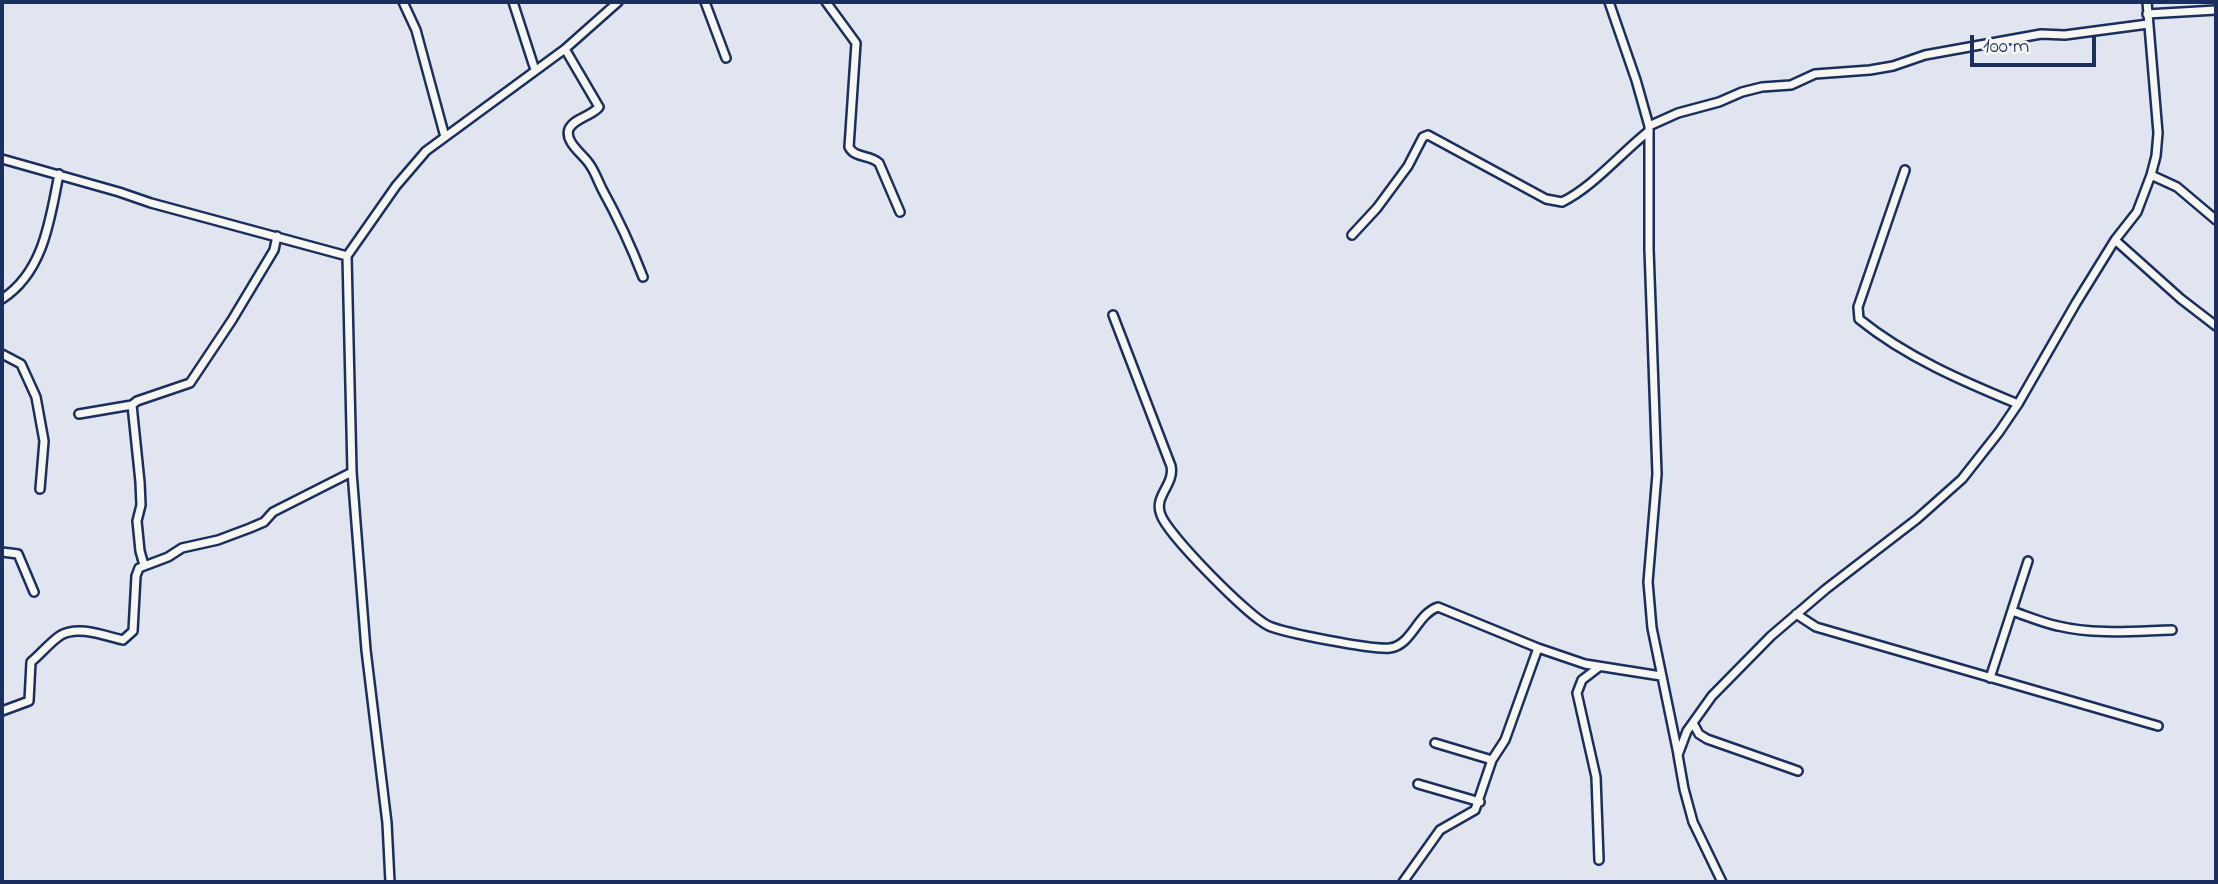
<!DOCTYPE html>
<html>
<head>
<meta charset="utf-8">
<style>
	body { margin:0 }
	#map { position:relative; width:2218px; height:884px; overflow:hidden; background:#e0e5f0; font-family:"Indie Flower",sans-serif }
	canvas { display:block }
	.frame { position:absolute; inset:0; border:4px solid #1b2f5e; pointer-events:none }
	.scale { position:absolute; left:1970px; top:35px; width:126px; height:32px; box-sizing:border-box; border:4px solid #1b2f5e; border-top:0; padding-left:9px; font-size:21px; line-height:24px; white-space:nowrap; color:#1b2f5e; -webkit-text-stroke:5px #f6f6f2; paint-order:stroke }
</style>
</head>
<body>
<div id="map">
<canvas width="2218" height="884"></canvas>
<div class="frame"></div>
<div class="scale">100 m</div>
</div>
<script>
const ctx = document.querySelector('canvas').getContext('2d');
ctx.lineJoin = 'round';
function stroke(path, color, width, dash) {
  ctx.strokeStyle = color;
  ctx.lineWidth = width;
  ctx.lineCap = dash ? 'butt' : 'round';
  ctx.setLineDash(dash || []);
  ctx.stroke(path);
}
const street = new Path2D(`
	M 403,2 L 416,30 L 445,137
	M 513,2 L 535,70
	M 705,2 L 726,58
	M 826,2 L 856,43 L 849,147 C 855,159 870,154 879,163 L 900,212
	M 1609,2 L 1636,80 L 1649,126 L 1649,249 L 1657,474 L 1648,582 L 1652,628 L 1678,754
	M 2147,14 L 2216,10
	M 565,49 L 599,107 C 592,116 574,118 569,129 C 564,142 584,155 590,165 C 595,172 598,181 602,189 C 618,218 631,246 643,277
	M 1649,126 L 1678,113 L 1719,102 L 1742,92 L 1762,87 L 1791,85 L 1815,74 L 1870,70 L 1893,66 L 1925,55 L 2041,34 L 2065,35 L 2148,24
	M 2,159 L 119,192 L 151,203 L 347,256
	M 1905,170 L 1858,307 L 1859,319 C 1906,357 1962,381 2018,404
	M 2151,175 L 2177,187 L 2216,220
	M 1352,235 L 1377,208 L 1408,166 L 1423,137 L 1428,135 L 1546,199 L 1562,202 C 1593,187 1621,153 1649,131
	M 2115,240 L 2181,299 L 2216,326
	M 2,299 C 44,272 50,219 59,174
	M 1113,315 L 1171,466 C 1175,485 1153,496 1161,515 C 1168,535 1249,617 1269,626 C 1285,633 1373,650 1390,648 C 1412,645 1417,614 1438,607 L 1538,648 L 1585,664 L 1661,676
	M 2,354 L 21,364 L 36,397 L 44,441 L 40,489
	M 79,414 L 132,405
	M 2,552 L 18,554 L 34,592
	M 144,565 L 140,551 L 137,521 L 141,505 L 140,482 L 132,405 L 137,401 L 190,383 L 232,320 L 274,250 L 277,236
	M 2012,611 C 2027,616 2043,623 2058,626 C 2096,635 2135,631 2172,630
	M 1796,614 L 1816,627 L 2158,726
	M 1990,678 L 2028,561
	M 2,711 L 29,701 L 31,662 C 41,654 50,642 61,635 C 79,625 105,636 123,640 L 133,631 L 136,576 L 139,568 L 168,557 L 182,548 L 218,540 L 250,528 L 264,522 L 273,512 L 352,472
	M 1693,723 L 1699,734 L 1707,739 L 1798,771
	M 1435,743 L 1492,760
	M 1418,784 L 1480,802
	M 1599,860 L 1596,777 L 1577,693 L 1582,680 L 1599,667
	M 390,882 L 387,823 L 366,650 L 352,472 L 347,256 L 396,186 L 426,151 L 565,49 L 618,2
	M 1403,882 L 1440,830 L 1475,810 L 1492,760 L 1505,740 L 1538,648
	M 1722,882 L 1693,822 L 1684,789 L 1678,755 L 1687,731 L 1712,696 L 1771,636 L 1826,589 L 1917,519 L 1962,479 L 1999,432 L 2018,404 L 2076,303 L 2115,240 L 2137,212 L 2151,175 L 2156,156 L 2158,133 L 2147,2`);
stroke(street, '#1b2f5e', 12);
stroke(street, '#f6f6f2', 7);
</script>
</body>
</html>
